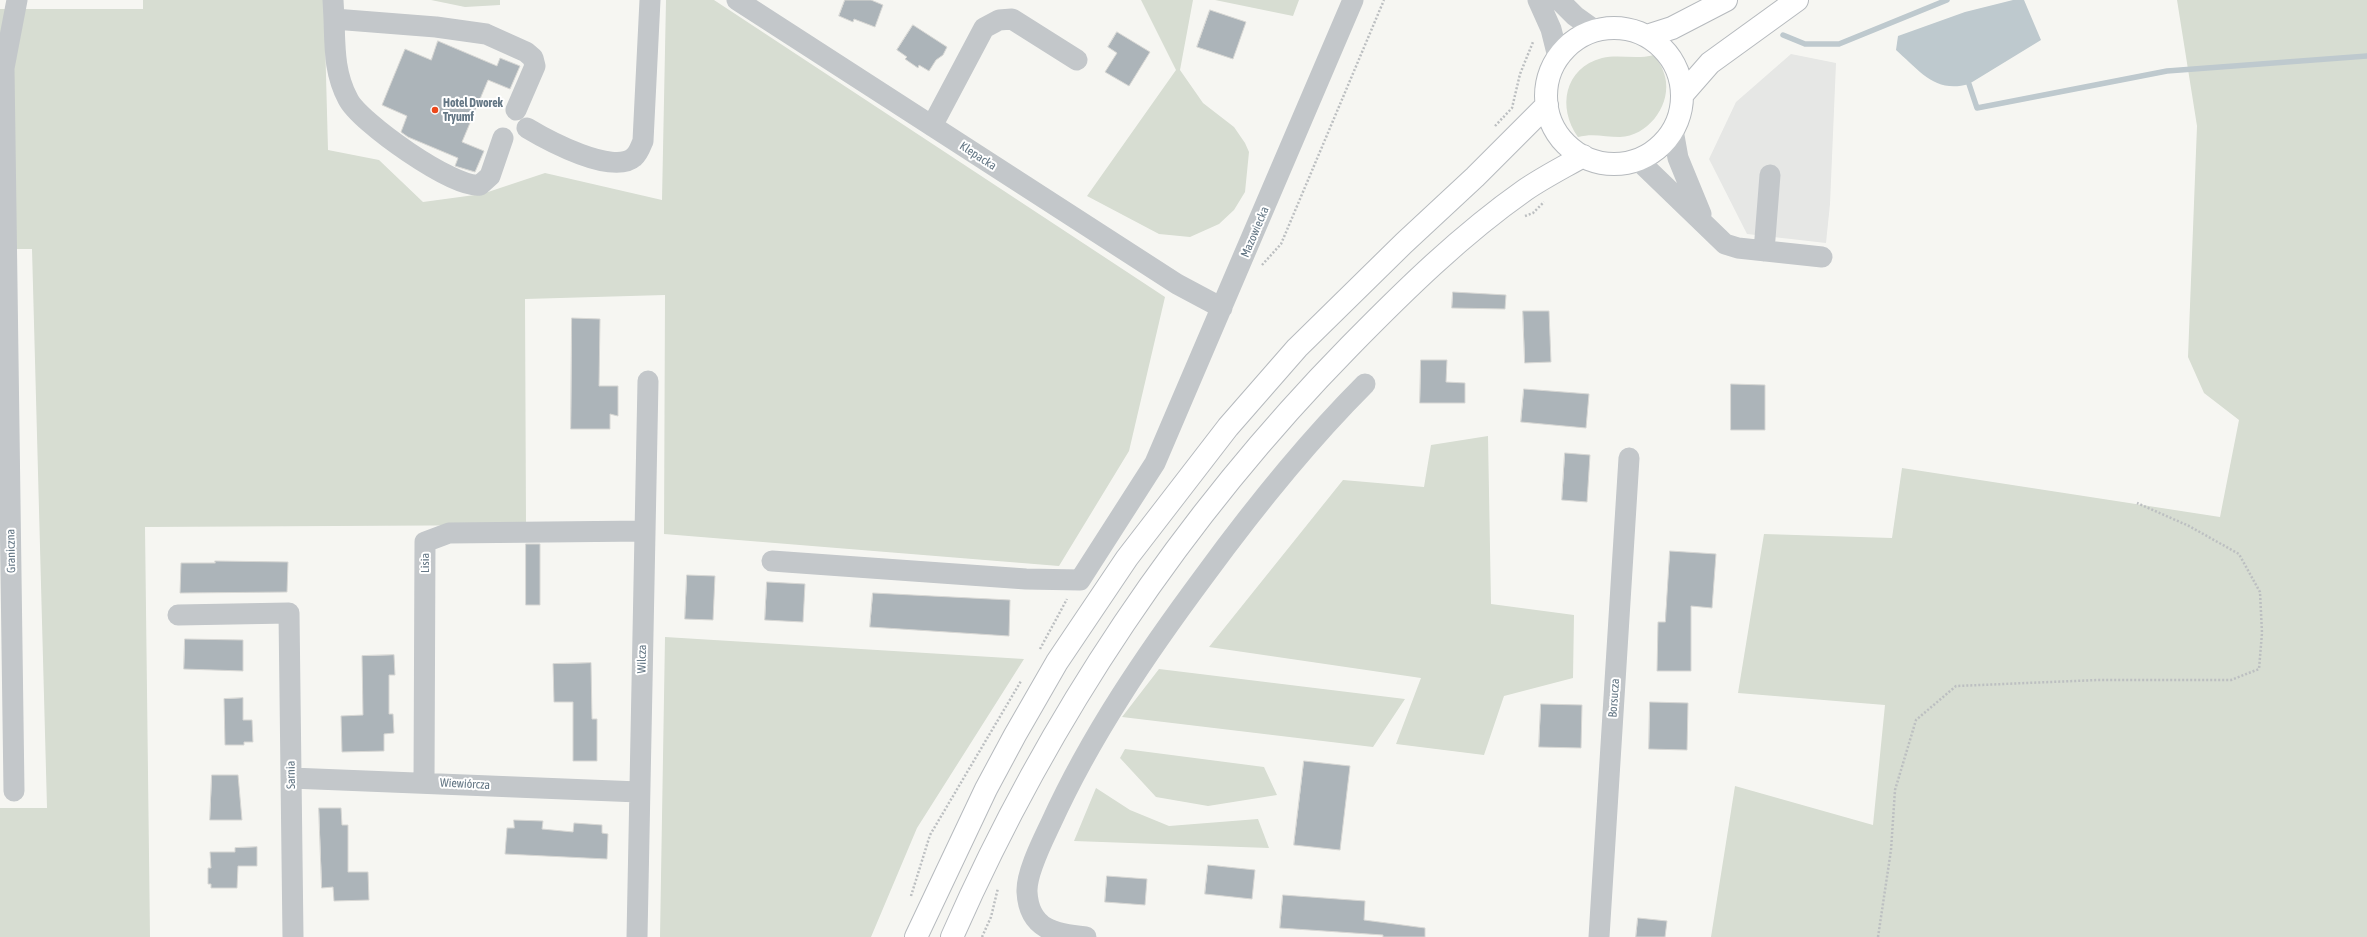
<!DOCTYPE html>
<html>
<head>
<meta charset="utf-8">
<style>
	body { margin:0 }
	canvas { display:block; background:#f6f6f2 }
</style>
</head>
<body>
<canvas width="2367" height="937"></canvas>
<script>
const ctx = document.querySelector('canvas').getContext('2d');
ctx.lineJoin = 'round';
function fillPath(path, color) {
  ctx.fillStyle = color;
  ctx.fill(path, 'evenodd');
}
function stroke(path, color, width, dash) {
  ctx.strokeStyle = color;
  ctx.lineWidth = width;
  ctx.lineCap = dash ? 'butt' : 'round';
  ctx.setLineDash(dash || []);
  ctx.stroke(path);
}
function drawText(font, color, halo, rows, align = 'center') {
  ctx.font = font + ' "Asap Condensed",sans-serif';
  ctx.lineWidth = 4;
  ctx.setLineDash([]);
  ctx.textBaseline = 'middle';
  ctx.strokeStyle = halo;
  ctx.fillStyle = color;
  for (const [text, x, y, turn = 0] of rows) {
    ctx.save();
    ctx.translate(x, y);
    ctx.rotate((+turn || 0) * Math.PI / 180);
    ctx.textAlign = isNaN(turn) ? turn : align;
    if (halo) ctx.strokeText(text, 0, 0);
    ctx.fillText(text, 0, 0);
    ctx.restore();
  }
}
const built = new Path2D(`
	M 1791,54 L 1836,63 L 1830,204 L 1826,243 L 1747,234 L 1709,159 L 1736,102 Z`);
const green = new Path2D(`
	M 143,0 L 324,0 L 328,150 L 379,160 L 423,202 L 482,194 L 545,173 L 662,200 L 666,0 L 714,0 L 1165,297 L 1129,451 L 1059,566 L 664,534 L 665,295 L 525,299 L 526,525 L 145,527 L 150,937 L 0,937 L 0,808 L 47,808 L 32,249 L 0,249 L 0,9 L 143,9 Z
	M 431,0 L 500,0 L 500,5 L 465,7 Z
	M 1141,0 L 1193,0 L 1180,70 L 1203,103 L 1234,127 L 1245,143 L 1249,152 L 1245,192 L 1234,210 L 1219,224 L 1190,237 L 1159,234 L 1087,196 L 1176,70 Z
	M 1215,0 L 1299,0 L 1293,16 Z
	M 2177,0 L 2367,0 L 2367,937 L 1711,937 L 1735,786 L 1873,825 L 1885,705 L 1738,693 L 1764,534 L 1892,538 L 1902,468 L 2220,517 L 2239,420 L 2204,393 L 2188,357 L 2197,126 Z
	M 1654,55 C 1660,63 1665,72 1666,82 C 1669,108 1647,136 1620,137 C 1605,137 1593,133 1578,137 C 1557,108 1564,68 1602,58 C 1620,54 1635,60 1654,55 Z
	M 1488,436 L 1491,604 L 1574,615 L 1573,678 L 1504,696 L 1484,755 L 1396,744 L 1421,678 L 1209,647 L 1343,480 L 1424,487 L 1431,445 Z
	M 665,637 L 1024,659 L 917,828 L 871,937 L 660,937 Z
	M 1159,669 L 1405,699 L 1373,747 L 1122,717 Z
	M 1125,749 L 1264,767 L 1277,795 L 1208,806 L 1156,797 L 1120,758 Z
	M 1096,788 L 1130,810 L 1169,826 L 1258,819 L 1269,848 L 1074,841 Z`);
const water = new Path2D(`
	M 2013,0 L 2024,0 L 2041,40 L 1969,84 C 1935,94 1919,70 1896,50 L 1898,36 L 1965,12 Z`);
const stream = new Path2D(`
	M 1783,35 L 1805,44 L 1839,44 L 1947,0
	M 1969,84 L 1977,108 L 2167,71 L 2367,56`);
const building = new Path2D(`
	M 845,0 L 871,0 L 883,5 L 875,27 L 854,19 L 853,22 L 839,16 Z
	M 1210,10 L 1246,22 L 1233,59 L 1197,47 Z
	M 913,25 L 947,47 L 943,55 L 936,60 L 929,71 L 919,65 L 918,68 L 905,59 L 907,57 L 897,50 Z
	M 1117,32 L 1150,52 L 1129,86 L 1105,72 L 1117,53 L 1108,47 Z
	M 438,41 L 497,66 L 500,58 L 520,66 L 510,89 L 488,80 L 462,142 L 484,151 L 475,172 L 455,166 L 458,158 L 408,137 L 401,132 L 407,116 L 382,105 L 405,49 L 431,60 Z
	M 1453,292 L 1506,295 L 1505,309 L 1452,308 Z
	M 1523,311 L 1549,311 L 1551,362 L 1525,363 Z
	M 572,318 L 600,319 L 599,386 L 618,386 L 618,416 L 610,414 L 610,429 L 571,429 Z
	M 1421,360 L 1447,360 L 1446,382 L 1465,383 L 1465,403 L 1420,403 Z
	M 1731,384 L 1765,385 L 1765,430 L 1731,430 Z
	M 1524,389 L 1589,394 L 1586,428 L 1521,422 Z
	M 1565,453 L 1590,455 L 1587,502 L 1562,500 Z
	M 526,544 L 540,544 L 540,605 L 526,605 Z
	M 1670,551 L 1716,554 L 1712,608 L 1691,606 L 1691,671 L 1657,671 L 1658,622 L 1665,622 Z
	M 215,561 L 288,562 L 287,592 L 180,593 L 181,563 L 215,563 Z
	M 687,575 L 715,576 L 713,620 L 685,619 Z
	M 767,582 L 805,584 L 803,622 L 765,620 Z
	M 873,593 L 1010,600 L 1009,636 L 870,627 Z
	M 185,639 L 243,640 L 243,671 L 184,669 Z
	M 394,655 L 395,675 L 389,675 L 389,714 L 393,714 L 394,733 L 384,734 L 384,751 L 342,752 L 341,716 L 363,715 L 362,656 Z
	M 591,663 L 592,719 L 597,719 L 597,761 L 573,761 L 573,702 L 554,702 L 553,664 Z
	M 243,698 L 243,720 L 252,720 L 253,742 L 244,742 L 244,745 L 225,745 L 224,699 Z
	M 1650,702 L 1688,703 L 1687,750 L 1649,749 Z
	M 1541,704 L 1582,705 L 1581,748 L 1539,747 Z
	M 1304,761 L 1350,766 L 1340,850 L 1294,845 Z
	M 212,775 L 238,775 L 242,820 L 210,820 Z
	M 319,808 L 341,808 L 342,825 L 348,825 L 348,872 L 368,872 L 369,900 L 334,901 L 333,887 L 322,888 Z
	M 514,820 L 543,821 L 542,829 L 573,832 L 574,823 L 602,825 L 602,833 L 608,834 L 607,859 L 505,854 L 507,828 L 514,828 Z
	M 257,847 L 257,866 L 238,866 L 237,888 L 211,888 L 211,884 L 208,884 L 208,868 L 211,868 L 210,852 L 235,852 L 235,848 Z
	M 1208,865 L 1255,870 L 1252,899 L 1205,894 Z
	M 1107,876 L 1147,879 L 1145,905 L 1105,902 Z
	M 1283,895 L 1365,901 L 1364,920 L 1425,928 L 1425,937 L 1383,937 L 1383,935 L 1280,928 Z
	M 1638,918 L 1667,921 L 1665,937 L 1636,937 Z`);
const path = new Path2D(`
	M 1495,126 L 1512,108 L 1520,74 L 1533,42
	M 1525,216 L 1533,213 L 1544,202
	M 1262,265 L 1281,244 L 1384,0
	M 1040,649 L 1067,599
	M 911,896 L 930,835 L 1021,681
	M 982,937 L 991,917 L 998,888
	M 1878,937 L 1891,850 L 1895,790 L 1916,720 L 1956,686 L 2098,680 L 2231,680 L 2259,669 L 2262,633 L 2260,592 L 2239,554 L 2189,526 L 2137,503`);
const minor = new Path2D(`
	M 333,0 L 334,19 L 436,27 L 486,34 L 526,52 L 533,58 L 535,66 L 516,110
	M 737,0 L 1177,284 L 1222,308
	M 1538,0 L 1551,29 L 1558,57
	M 1559,0 L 1575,16 L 1596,31
	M 334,19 C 335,47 334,73 348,99 C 359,122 454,189 480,185 L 490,176 L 503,138
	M 932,126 L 984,28 L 999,20 L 1012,19 L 1077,60
	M 527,128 C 547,140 613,176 634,157 C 638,154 641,146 643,141 L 650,0
	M 1673,130 L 1678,158 L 1701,214
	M 1638,160 L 1725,244 L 1738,248 L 1822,257
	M 1764,251 L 1770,175
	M 772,561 L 1026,579 L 1080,580 L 1155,463 L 1353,0
	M 178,615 L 289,613 L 293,937
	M 291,778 L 639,792
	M 424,782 L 425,542 L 449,533 L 645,531
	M 14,791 L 4,68 L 17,0
	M 637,937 L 648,381
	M 1086,937 C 1056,934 1029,930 1027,892 C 1026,873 1043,840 1051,823 C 1091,735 1147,653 1205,575 C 1254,508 1306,443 1365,384
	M 1599,937 L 1629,458`);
const major = new Path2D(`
	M1546 96a68 68 0 1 1 136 0a68 68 0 1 1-136 0Z
	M 1647,36 L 1672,28 L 1726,0
	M 1682,95 L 1710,63 L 1797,0
	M 916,937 L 986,789 L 1015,735 L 1057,662 L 1127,558 L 1228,427 L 1297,348 L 1404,243 L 1475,177 L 1547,105
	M 952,937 C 1048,718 1182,517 1350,346 C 1405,290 1461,235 1525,190 C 1544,177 1564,167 1583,156`);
const markers = [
	[435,110,4,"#ec481b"]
];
const poiNames = [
	["Hotel Dworek",443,103],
	["Tryumf",443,117]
];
const streetNames = [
	["Klepacka",978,156,33],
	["Mazowiecka",1255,232,-67],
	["Graniczna",11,551,-91],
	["Lisia",425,563,-90],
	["Wilcza",642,659,-89],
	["Borsucza",1614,698,-86],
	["Sarnia",291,775,-91],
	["Wiewiórcza",465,784,3]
];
fillPath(built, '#e6e7e5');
fillPath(green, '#d7ddd2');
fillPath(water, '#bec9ce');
stroke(stream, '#bec9ce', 5.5);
fillPath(building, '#acb4b9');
stroke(building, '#d7d7d4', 1);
stroke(major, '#b6babe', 24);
stroke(path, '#bcbfc1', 2.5, [2, 2]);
stroke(minor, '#c3c7ca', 21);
stroke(major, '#fff', 22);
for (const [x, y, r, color] of markers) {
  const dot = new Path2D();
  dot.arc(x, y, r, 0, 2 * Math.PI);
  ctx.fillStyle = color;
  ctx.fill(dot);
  stroke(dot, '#fff', 1.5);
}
drawText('bold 12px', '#637684', '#fff', poiNames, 'left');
drawText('12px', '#637684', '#fff', streetNames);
</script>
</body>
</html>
